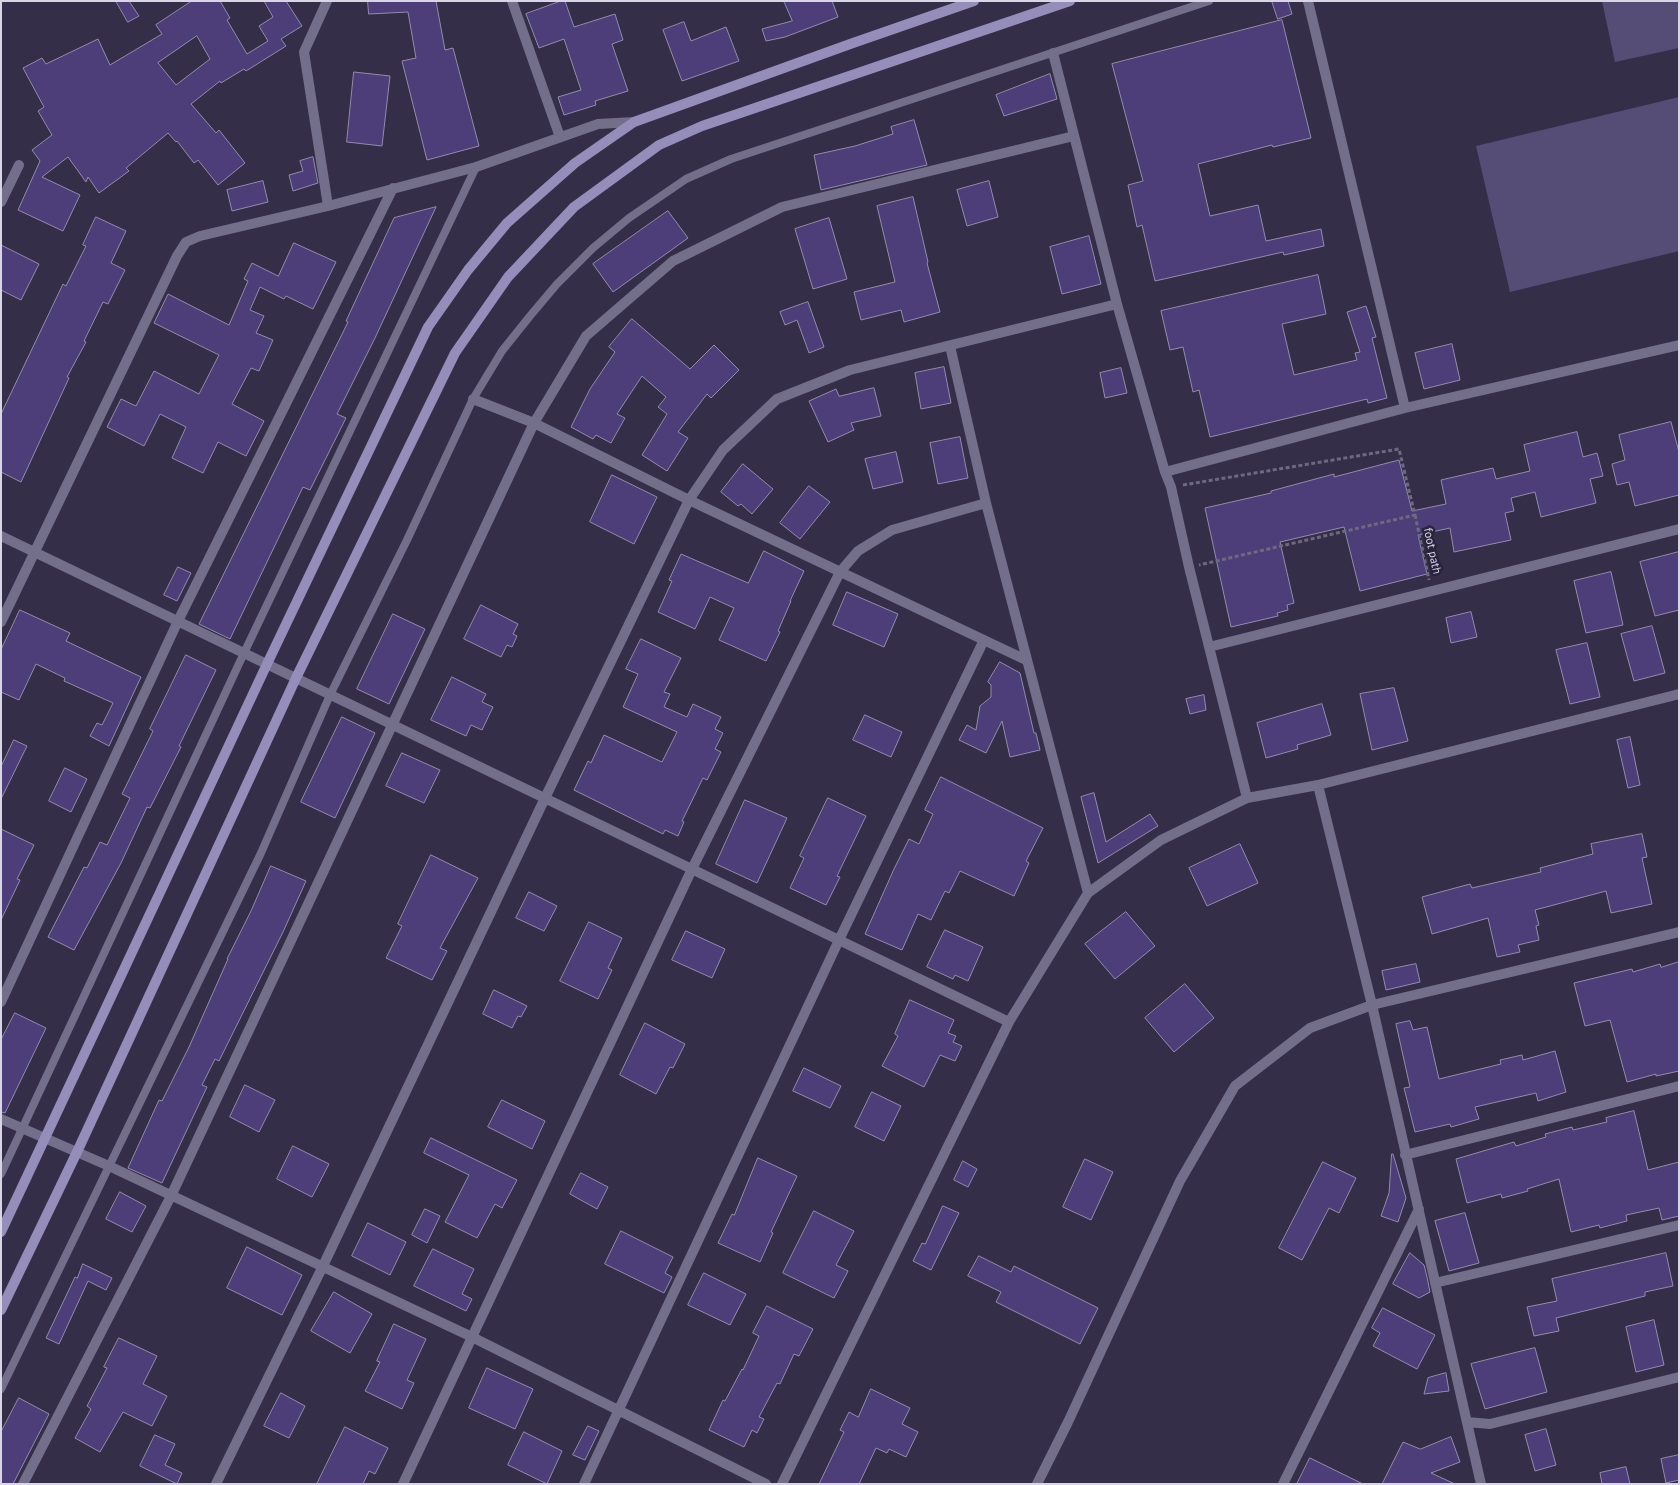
<!DOCTYPE html>
<html>
<head>
<meta charset="utf-8">
<style>
	body { margin:0 }
	#map { position:relative; width:1680px; height:1485px; overflow:hidden; background:#342e49; font-family:"PT Sans",sans-serif }
	canvas { display:block }
	.frame { position:absolute; inset:0; border:2px solid #d8d5e7; pointer-events:none }
</style>
</head>
<body>
<div id="map">
<canvas width="1680" height="1485"></canvas>
<div class="frame"></div>
</div>
<script>
const ctx = document.querySelector('canvas').getContext('2d');
ctx.lineJoin = 'round';
function fillPath(path, color) {
  ctx.fillStyle = color;
  ctx.fill(path, 'evenodd');
}
function stroke(path, color, width, dash) {
  ctx.strokeStyle = color;
  ctx.lineWidth = width;
  ctx.lineCap = dash ? 'butt' : 'round';
  ctx.setLineDash(dash || []);
  ctx.stroke(path);
}
function drawText(font, color, halo, rows, align = 'center') {
  ctx.font = font + ' "PT Sans",sans-serif';
  ctx.lineWidth = 5;
  ctx.setLineDash([]);
  ctx.textBaseline = 'middle';
  ctx.strokeStyle = halo;
  ctx.fillStyle = color;
  for (const [text, x, y, turn = 0] of rows) {
    ctx.save();
    ctx.translate(x, y);
    ctx.rotate((+turn || 0) * Math.PI / 180);
    ctx.textAlign = isNaN(turn) ? turn : align;
    if (halo) ctx.strokeText(text, 0, 0);
    ctx.fillText(text, 0, 0);
    ctx.restore();
  }
}
const green = new Path2D(`
	M 1602,1 L 1679,1 L 1679,48 L 1615,62 Z
	M 1679,97 L 1679,251 L 1510,292 L 1476,146 Z`);
const building = new Path2D(`
	M 116,1 L 129,1 L 139,16 L 128,22 Z
	M 192,1 L 220,1 L 230,18 L 227,20 L 247,54 L 268,41 L 259,26 L 273,17 L 264,1 L 286,1 L 302,26 L 281,39 L 286,46 L 246,71 L 244,69 L 221,83 L 220,81 L 191,104 L 216,133 L 219,130 L 245,163 L 218,185 L 198,160 L 194,163 L 177,141 L 176,142 L 168,133 L 126,168 L 129,171 L 99,193 L 88,177 L 86,182 L 68,157 L 42,177 L 80,195 L 63,231 L 18,210 L 40,161 L 32,150 L 52,135 L 38,111 L 44,107 L 23,68 L 42,58 L 46,64 L 98,39 L 110,65 L 162,34 L 156,25 ZM 197,36 L 210,59 L 176,85 L 158,63 Z
	M 368,1 L 436,1 L 445,50 L 453,48 L 479,146 L 427,160 L 402,61 L 416,58 L 408,12 L 369,14 Z
	M 561,1 L 565,1 L 574,27 L 615,14 L 623,40 L 612,44 L 628,91 L 595,101 L 596,105 L 564,115 L 558,97 L 581,90 L 564,39 L 539,48 L 526,14 Z
	M 784,1 L 832,1 L 838,17 L 785,37 L 766,41 L 762,29 L 792,21 Z
	M 1272,1 L 1288,1 L 1292,14 L 1278,19 Z
	M 1282,20 L 1311,138 L 1273,147 L 1272,145 L 1198,164 L 1210,216 L 1258,205 L 1266,241 L 1321,229 L 1324,246 L 1284,255 L 1283,252 L 1155,281 L 1142,225 L 1137,227 L 1128,185 L 1143,181 L 1112,64 Z
	M 684,22 L 691,41 L 726,27 L 739,61 L 682,81 L 663,30 Z
	M 354,72 L 390,76 L 382,146 L 347,142 Z
	M 1050,74 L 1057,99 L 1004,116 L 996,95 Z
	M 914,120 L 927,165 L 821,190 L 814,155 L 855,146 L 893,134 L 891,127 Z
	M 313,157 L 318,183 L 293,191 L 289,175 L 303,171 L 300,161 Z
	M 263,181 L 268,202 L 232,211 L 227,190 Z
	M 989,181 L 998,217 L 967,226 L 957,190 Z
	M 913,197 L 928,262 L 927,263 L 940,312 L 904,322 L 901,310 L 861,320 L 854,292 L 895,282 L 877,206 Z
	M 436,207 L 375,338 L 337,414 L 346,418 L 310,490 L 303,487 L 230,639 L 199,624 L 348,322 L 346,321 L 394,218 Z
	M 668,211 L 688,238 L 613,292 L 593,264 Z
	M 96,217 L 126,231 L 111,263 L 125,270 L 108,304 L 103,302 L 84,341 L 86,342 L 67,377 L 69,378 L 21,482 L 1,472 L 1,414 L 63,284 L 66,286 L 86,246 L 83,245 Z
	M 829,218 L 847,279 L 813,289 L 795,229 Z
	M 1089,236 L 1101,284 L 1062,294 L 1050,247 Z
	M 294,243 L 336,262 L 313,309 L 286,296 L 284,299 L 260,287 L 250,310 L 264,316 L 256,333 L 273,340 L 259,371 L 251,368 L 232,404 L 264,421 L 246,456 L 218,442 L 203,473 L 172,458 L 186,427 L 160,414 L 144,446 L 107,427 L 121,399 L 136,406 L 154,371 L 199,394 L 219,355 L 154,323 L 168,294 L 229,325 L 248,281 L 244,279 L 252,263 L 278,276 Z
	M 1,245 L 39,264 L 21,300 L 1,290 Z
	M 1318,275 L 1326,314 L 1282,324 L 1294,375 L 1357,360 L 1355,353 L 1360,352 L 1347,312 L 1366,306 L 1376,337 L 1372,338 L 1387,398 L 1368,403 L 1367,399 L 1210,437 L 1199,390 L 1193,392 L 1183,347 L 1170,350 L 1161,311 Z
	M 808,302 L 824,347 L 809,353 L 797,320 L 785,325 L 780,312 Z
	M 632,319 L 690,369 L 714,345 L 739,370 L 711,398 L 707,394 L 678,432 L 688,438 L 667,471 L 642,455 L 667,414 L 658,407 L 666,397 L 642,376 L 617,414 L 625,418 L 611,443 L 596,435 L 593,439 L 571,427 L 590,389 L 615,352 L 609,347 Z
	M 1452,344 L 1460,380 L 1424,389 L 1415,353 Z
	M 944,367 L 951,403 L 921,409 L 915,373 Z
	M 1121,368 L 1127,393 L 1105,398 L 1100,373 Z
	M 874,388 L 881,416 L 851,423 L 854,430 L 828,442 L 809,401 L 836,389 L 839,396 Z
	M 1671,422 L 1679,452 L 1679,495 L 1635,506 L 1629,482 L 1617,485 L 1612,464 L 1625,460 L 1619,435 Z
	M 1577,432 L 1583,457 L 1597,453 L 1603,476 L 1590,479 L 1596,503 L 1541,517 L 1535,492 L 1511,498 L 1514,511 L 1505,513 L 1511,540 L 1454,552 L 1450,528 L 1418,535 L 1427,574 L 1360,591 L 1344,527 L 1280,542 L 1294,603 L 1287,605 L 1288,610 L 1277,613 L 1278,616 L 1231,627 L 1205,508 L 1271,493 L 1271,491 L 1334,474 L 1334,477 L 1399,460 L 1412,511 L 1446,504 L 1441,480 L 1493,468 L 1496,479 L 1530,471 L 1524,445 Z
	M 960,437 L 968,478 L 938,484 L 930,443 Z
	M 896,452 L 903,482 L 873,489 L 865,459 Z
	M 743,464 L 773,489 L 752,514 L 741,504 L 738,506 L 721,492 Z
	M 612,475 L 657,497 L 634,544 L 590,522 Z
	M 809,486 L 830,502 L 800,539 L 780,523 Z
	M 764,551 L 804,571 L 790,601 L 791,601 L 778,631 L 780,632 L 766,661 L 719,640 L 734,608 L 710,597 L 695,629 L 658,612 L 672,581 L 669,580 L 681,554 L 748,583 Z
	M 1679,552 L 1679,610 L 1655,616 L 1640,562 Z
	M 178,567 L 191,573 L 177,601 L 164,595 Z
	M 1611,572 L 1623,625 L 1586,633 L 1574,581 Z
	M 847,592 L 898,614 L 884,647 L 833,625 Z
	M 481,605 L 518,624 L 513,634 L 517,636 L 512,647 L 507,645 L 501,657 L 464,639 Z
	M 20,610 L 70,633 L 66,641 L 141,677 L 109,746 L 90,736 L 97,723 L 102,725 L 113,703 L 64,681 L 65,678 L 36,664 L 19,700 L 1,692 L 1,650 Z
	M 1471,612 L 1477,637 L 1451,643 L 1446,618 Z
	M 393,614 L 425,629 L 389,704 L 357,689 Z
	M 1652,626 L 1665,673 L 1634,681 L 1621,634 Z
	M 641,639 L 681,658 L 664,692 L 670,694 L 664,707 L 687,717 L 693,704 L 721,717 L 715,729 L 723,733 L 715,749 L 721,752 L 707,780 L 703,778 L 682,821 L 684,822 L 678,836 L 665,830 L 663,834 L 574,790 L 588,761 L 591,763 L 604,735 L 662,762 L 677,732 L 623,707 L 638,674 L 626,669 Z
	M 1587,643 L 1600,697 L 1570,704 L 1556,650 Z
	M 186,655 L 216,670 L 179,746 L 181,747 L 150,808 L 147,807 L 121,863 L 74,950 L 48,937 L 84,867 L 87,868 L 100,842 L 107,845 L 130,798 L 122,794 L 153,731 L 150,729 Z
	M 1000,662 L 1020,673 L 1034,733 L 1036,733 L 1040,750 L 1010,757 L 1002,721 L 986,753 L 959,740 L 967,725 L 976,730 L 980,706 L 991,697 L 991,685 L 988,682 Z
	M 452,677 L 486,694 L 482,702 L 493,707 L 482,730 L 471,725 L 466,736 L 431,720 Z
	M 1394,688 L 1408,741 L 1372,750 L 1360,694 Z
	M 1204,695 L 1206,710 L 1190,714 L 1186,699 Z
	M 1322,704 L 1331,735 L 1297,745 L 1298,749 L 1266,758 L 1257,723 Z
	M 865,715 L 902,732 L 891,757 L 853,740 Z
	M 342,717 L 375,733 L 335,818 L 301,802 Z
	M 1630,737 L 1640,785 L 1628,788 L 1617,740 Z
	M 14,740 L 27,746 L 1,799 L 1,767 Z
	M 402,753 L 440,770 L 424,803 L 386,786 Z
	M 65,768 L 87,779 L 71,812 L 49,801 Z
	M 941,777 L 1043,828 L 1026,861 L 1029,863 L 1014,896 L 960,871 L 949,893 L 945,891 L 931,920 L 918,914 L 902,950 L 865,934 L 894,869 L 909,839 L 919,844 L 933,814 L 925,810 Z
	M 1094,793 L 1106,842 L 1150,814 L 1158,826 L 1098,863 L 1081,797 Z
	M 828,798 L 866,816 L 837,876 L 840,877 L 826,905 L 790,888 L 804,858 L 800,856 Z
	M 745,800 L 787,818 L 757,883 L 716,864 Z
	M 1,829 L 34,845 L 17,879 L 20,880 L 1,920 Z
	M 1642,834 L 1647,857 L 1642,858 L 1652,904 L 1611,913 L 1606,891 L 1535,910 L 1539,925 L 1536,926 L 1539,940 L 1518,945 L 1520,952 L 1497,957 L 1488,918 L 1432,934 L 1422,897 L 1470,884 L 1472,888 L 1541,872 L 1540,868 L 1593,854 L 1591,844 Z
	M 1240,844 L 1258,883 L 1207,906 L 1189,868 Z
	M 431,855 L 478,878 L 440,948 L 447,951 L 432,980 L 386,958 L 402,926 L 398,924 Z
	M 271,866 L 306,881 L 283,932 L 219,1061 L 215,1059 L 202,1085 L 207,1087 L 162,1183 L 128,1168 L 159,1100 L 162,1101 L 189,1047 L 228,959 L 227,959 L 251,911 Z
	M 529,892 L 557,906 L 544,931 L 516,918 Z
	M 1126,912 L 1155,946 L 1115,979 L 1085,944 Z
	M 589,922 L 622,938 L 608,968 L 612,970 L 598,999 L 560,981 Z
	M 945,930 L 983,947 L 968,981 L 955,975 L 953,979 L 927,967 Z
	M 686,931 L 725,949 L 712,978 L 672,960 Z
	M 1679,962 L 1679,1071 L 1656,1076 L 1656,1074 L 1627,1082 L 1610,1020 L 1585,1026 L 1574,983 L 1632,969 L 1633,972 L 1660,964 L 1661,967 Z
	M 1416,964 L 1420,982 L 1386,990 L 1382,971 Z
	M 1185,984 L 1214,1018 L 1174,1052 L 1145,1018 Z
	M 494,990 L 527,1006 L 521,1017 L 518,1016 L 512,1028 L 483,1014 Z
	M 910,1000 L 954,1020 L 948,1033 L 956,1036 L 953,1042 L 962,1046 L 955,1061 L 940,1055 L 924,1087 L 882,1066 L 898,1036 L 895,1034 Z
	M 15,1013 L 46,1028 L 5,1113 L 1,1112 L 1,1040 Z
	M 1410,1021 L 1413,1030 L 1427,1027 L 1439,1079 L 1501,1064 L 1500,1060 L 1522,1055 L 1523,1060 L 1555,1051 L 1566,1092 L 1538,1101 L 1536,1093 L 1475,1107 L 1479,1119 L 1451,1127 L 1450,1124 L 1415,1132 L 1404,1088 L 1410,1087 L 1396,1024 Z
	M 645,1023 L 685,1044 L 673,1068 L 670,1067 L 656,1094 L 620,1075 Z
	M 804,1068 L 841,1086 L 830,1108 L 793,1091 Z
	M 245,1085 L 275,1100 L 259,1132 L 230,1117 Z
	M 872,1092 L 901,1106 L 884,1141 L 855,1127 Z
	M 502,1100 L 545,1121 L 532,1149 L 488,1127 Z
	M 1634,1111 L 1648,1170 L 1679,1162 L 1679,1216 L 1662,1220 L 1659,1208 L 1626,1215 L 1627,1221 L 1600,1228 L 1599,1225 L 1571,1232 L 1559,1179 L 1527,1189 L 1528,1191 L 1502,1198 L 1501,1194 L 1467,1203 L 1456,1159 L 1514,1142 L 1516,1146 L 1546,1137 L 1545,1134 L 1572,1127 L 1573,1130 L 1607,1122 L 1606,1118 Z
	M 431,1138 L 517,1180 L 502,1208 L 495,1204 L 477,1238 L 445,1222 L 469,1175 L 424,1153 Z
	M 293,1146 L 329,1164 L 312,1197 L 277,1179 Z
	M 1392,1154 L 1393,1154 L 1406,1198 L 1398,1222 L 1381,1216 L 1389,1193 Z
	M 758,1158 L 797,1176 L 771,1232 L 773,1233 L 760,1262 L 718,1243 L 732,1214 L 734,1215 Z
	M 1085,1159 L 1113,1172 L 1091,1220 L 1063,1207 Z
	M 963,1161 L 977,1169 L 968,1187 L 954,1180 Z
	M 1323,1162 L 1356,1178 L 1339,1213 L 1329,1208 L 1302,1260 L 1279,1248 Z
	M 581,1173 L 608,1187 L 597,1209 L 570,1194 Z
	M 120,1192 L 146,1206 L 132,1232 L 106,1219 Z
	M 943,1206 L 959,1213 L 931,1270 L 913,1261 L 922,1243 L 925,1244 Z
	M 425,1209 L 440,1216 L 427,1243 L 412,1235 Z
	M 814,1211 L 854,1231 L 836,1265 L 848,1271 L 834,1298 L 783,1273 Z
	M 1465,1213 L 1479,1263 L 1449,1271 L 1435,1221 Z
	M 368,1223 L 406,1242 L 390,1275 L 352,1256 Z
	M 621,1231 L 673,1257 L 665,1273 L 672,1277 L 664,1293 L 605,1264 Z
	M 247,1247 L 302,1275 L 282,1315 L 227,1288 Z
	M 433,1249 L 474,1269 L 462,1294 L 472,1299 L 466,1311 L 414,1286 Z
	M 1410,1253 L 1424,1265 L 1427,1277 L 1430,1292 L 1419,1298 L 1393,1284 Z
	M 1666,1253 L 1673,1286 L 1645,1292 L 1645,1296 L 1556,1318 L 1559,1331 L 1534,1336 L 1527,1307 L 1557,1301 L 1552,1279 Z
	M 979,1256 L 1011,1272 L 1014,1266 L 1098,1308 L 1080,1344 L 996,1302 L 1001,1292 L 968,1276 Z
	M 83,1264 L 112,1278 L 106,1290 L 88,1281 L 59,1344 L 46,1338 L 75,1277 L 77,1278 Z
	M 704,1273 L 746,1294 L 730,1325 L 688,1305 Z
	M 334,1292 L 372,1314 L 350,1353 L 311,1331 Z
	M 767,1306 L 813,1329 L 799,1356 L 794,1354 L 780,1384 L 777,1383 L 759,1417 L 764,1419 L 757,1433 L 752,1430 L 744,1447 L 709,1430 L 723,1400 L 725,1401 L 742,1369 L 743,1370 L 759,1336 L 753,1333 Z
	M 1383,1308 L 1435,1335 L 1417,1369 L 1373,1346 L 1380,1333 L 1372,1328 Z
	M 1654,1320 L 1664,1365 L 1636,1372 L 1626,1327 Z
	M 394,1324 L 426,1339 L 407,1380 L 414,1383 L 402,1409 L 365,1391 L 380,1362 L 377,1361 Z
	M 119,1338 L 157,1356 L 143,1384 L 167,1396 L 152,1426 L 123,1412 L 100,1452 L 75,1438 L 91,1409 L 87,1406 L 107,1368 L 104,1367 Z
	M 1535,1348 L 1547,1392 L 1485,1409 L 1471,1364 Z
	M 487,1368 L 533,1389 L 515,1429 L 469,1408 Z
	M 1446,1373 L 1449,1391 L 1424,1394 L 1428,1378 Z
	M 871,1389 L 910,1408 L 902,1424 L 918,1432 L 906,1457 L 889,1449 L 887,1453 L 876,1448 L 859,1484 L 819,1484 L 844,1432 L 840,1430 L 849,1412 L 858,1417 Z
	M 281,1393 L 305,1406 L 289,1438 L 264,1426 Z
	M 19,1398 L 49,1414 L 13,1484 L 1,1484 L 1,1432 Z
	M 588,1426 L 599,1431 L 585,1460 L 573,1455 Z
	M 345,1427 L 388,1448 L 375,1474 L 369,1471 L 363,1484 L 317,1484 Z
	M 1546,1429 L 1556,1465 L 1535,1471 L 1525,1435 Z
	M 524,1432 L 562,1451 L 547,1484 L 508,1465 Z
	M 155,1435 L 175,1444 L 165,1465 L 182,1473 L 177,1484 L 140,1466 Z
	M 1451,1437 L 1460,1462 L 1431,1473 L 1455,1484 L 1382,1484 L 1403,1442 L 1420,1449 Z
	M 1679,1455 L 1679,1480 L 1666,1483 L 1661,1459 Z
	M 1310,1458 L 1363,1484 L 1297,1484 Z
	M 1626,1467 L 1630,1484 L 1602,1484 L 1600,1473 Z`);
const path = new Path2D(`
	M 1183,485 L 1399,449 L 1415,515 L 1199,565
	M 1415,515 L 1429,580`);
const lane = new Path2D(`
	M 1,1174 L 244,653 L 476,167
	M 1,1389 L 261,853 L 330,695 L 407,540 L 473,399 L 502,351 L 530,316 L 557,284 L 593,248 L 629,218 L 686,179 L 731,159 L 1209,1`);
const street = new Path2D(`
	M 327,1 L 304,52 L 328,206
	M 512,1 L 560,137
	M 1308,1 L 1405,408
	M 1053,53 L 1117,304 L 1165,472 L 1171,487 L 1189,567 L 1247,798
	M 1,202 L 19,165
	M 950,346 L 986,503 L 1088,893
	M 473,399 L 534,423 L 689,500 L 1026,660
	M 1165,472 L 1405,408 L 1679,345
	M 1,536 L 1009,1022
	M 1,622 L 177,256 L 186,242 L 200,236 L 328,206 L 476,167 L 598,124 L 634,122
	M 1209,647 L 1679,529
	M 1318,785 L 1372,1005 L 1481,1484
	M 1,1002 L 178,621 L 393,188
	M 1,1119 L 109,1166 L 472,1337 L 766,1484
	M 1405,1155 L 1679,1086
	M 1435,1283 L 1679,1225
	M 1467,1422 L 1490,1424 L 1679,1377
	M 23,1484 L 171,1196 L 534,423 L 586,336 L 673,261 L 782,207 L 1074,136
	M 216,1484 L 322,1268 L 545,798 L 689,500 L 723,450 L 777,399 L 850,370 L 1117,304
	M 403,1484 L 692,869 L 840,572 L 858,551 L 892,530 L 986,503
	M 584,1484 L 839,940 L 984,640
	M 782,1484 L 1009,1022 L 1088,893 L 1161,840 L 1247,798 L 1318,785 L 1679,694
	M 1037,1484 L 1068,1422 L 1180,1181 L 1235,1086 L 1310,1028 L 1372,1005 L 1679,932
	M 1283,1484 L 1419,1209`);
const secondary = new Path2D(`
	M 1,1232 L 267,664 L 428,327 L 468,270 L 507,223 L 575,163 L 634,122 L 853,43 L 974,1
	M 1,1310 L 77,1152 L 296,678 L 455,353 L 508,277 L 574,207 L 659,145 L 702,126 L 1070,1`);
const streetNames = [
	["foot path",1432,551,78]
];
fillPath(green, '#564d76');
fillPath(building, '#4d3e79');
stroke(building, '#928cac', 1);
stroke(path, '#6e6981', 3, [4, 2.5]);
stroke(lane, '#736e8a', 8);
stroke(street, '#736e8a', 10);
stroke(secondary, '#968eba', 10);
drawText('12px', '#d8d5e7', '#2a243e', streetNames);
</script>
</body>
</html>
